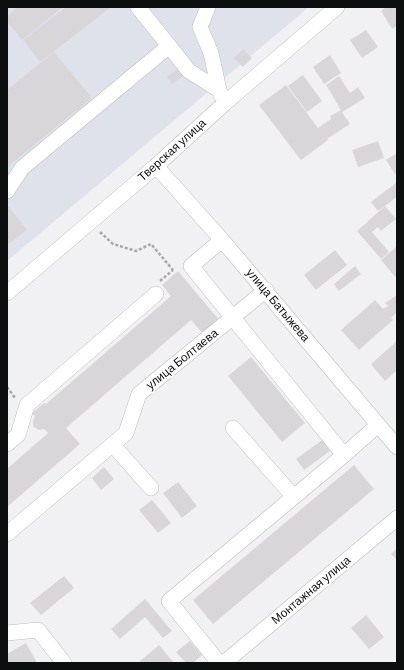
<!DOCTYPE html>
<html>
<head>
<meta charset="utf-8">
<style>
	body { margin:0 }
	#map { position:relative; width:404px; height:670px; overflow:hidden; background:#f1f1f4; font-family:Barlow,sans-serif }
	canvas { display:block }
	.frame { position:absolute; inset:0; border:8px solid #0d0e0e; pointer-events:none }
</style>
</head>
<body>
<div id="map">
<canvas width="404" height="670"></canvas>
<div class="frame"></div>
</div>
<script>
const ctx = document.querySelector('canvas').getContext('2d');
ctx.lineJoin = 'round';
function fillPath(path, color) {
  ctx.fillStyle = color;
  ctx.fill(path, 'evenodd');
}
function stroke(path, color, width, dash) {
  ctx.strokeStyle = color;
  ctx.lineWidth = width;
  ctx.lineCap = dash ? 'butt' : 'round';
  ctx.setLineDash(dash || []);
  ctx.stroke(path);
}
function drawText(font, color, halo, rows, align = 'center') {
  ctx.font = font + ' Barlow,sans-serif';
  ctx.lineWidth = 3.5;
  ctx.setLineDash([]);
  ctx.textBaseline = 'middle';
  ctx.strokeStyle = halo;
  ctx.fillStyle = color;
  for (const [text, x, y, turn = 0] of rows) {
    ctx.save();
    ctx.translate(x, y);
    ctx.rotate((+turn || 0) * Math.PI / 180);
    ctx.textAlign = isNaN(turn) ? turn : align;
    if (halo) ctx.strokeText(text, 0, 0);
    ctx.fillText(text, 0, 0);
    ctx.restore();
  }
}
const built = new Path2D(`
	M 7,7 L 309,7 L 7,261 Z`);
const building = new Path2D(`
	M 18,7 L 63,7 L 22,40 L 7,21 L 7,16 Z
	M 66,7 L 111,7 L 40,62 L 23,40 Z
	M 386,7 L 397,7 L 397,26 L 392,29 L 381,11 Z
	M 366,30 L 378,47 L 362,58 L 350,40 Z
	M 243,49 L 252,58 L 243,67 L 234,58 Z
	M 54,52 L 92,98 L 7,167 L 7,90 Z
	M 330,55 L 341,73 L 324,84 L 313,67 Z
	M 178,69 L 183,76 L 172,84 L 167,77 Z
	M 303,75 L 322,101 L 307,112 L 288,86 Z
	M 339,76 L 350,93 L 358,87 L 365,98 L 342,112 L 350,124 L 327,139 L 328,140 L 301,160 L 259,105 L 286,85 L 318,128 L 331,119 L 330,116 L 341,110 L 326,85 Z
	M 378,141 L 384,158 L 358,167 L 352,150 Z
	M 397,153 L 397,173 L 395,174 L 386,160 Z
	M 397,182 L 397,197 L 378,211 L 371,202 Z
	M 385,206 L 396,219 L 381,231 L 378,227 L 372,232 L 389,252 L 381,259 L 357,231 Z
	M 9,207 L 27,230 L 7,245 L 7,208 Z
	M 397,246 L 397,279 L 381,260 Z
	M 335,250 L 347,265 L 316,290 L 304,275 Z
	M 355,266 L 361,274 L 339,291 L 334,284 Z
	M 178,271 L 220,321 L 204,335 L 191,320 L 66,428 L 80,444 L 7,507 L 7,469 L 48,433 L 44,429 L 38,430 L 33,426 L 33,421 L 35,416 L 32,413 L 44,403 L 46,404 L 171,296 L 162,285 Z
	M 397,295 L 397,312 L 391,318 L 393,320 L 359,350 L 341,330 L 375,300 L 383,309 L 388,306 L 385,303 Z
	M 397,341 L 397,370 L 385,381 L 371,364 Z
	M 251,357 L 305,423 L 282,442 L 228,376 Z
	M 322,440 L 330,451 L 304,470 L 296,459 Z
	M 354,465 L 374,489 L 213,624 L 193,600 Z
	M 104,467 L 114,479 L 101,490 L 92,478 Z
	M 178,482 L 197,506 L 182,518 L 163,493 Z
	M 152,500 L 171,523 L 158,533 L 139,510 Z
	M 397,549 L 397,560 L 391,554 Z
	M 64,576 L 74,588 L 41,615 L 30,603 Z
	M 145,599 L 172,631 L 163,638 L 145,617 L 120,639 L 111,629 Z
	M 366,615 L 384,637 L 369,649 L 351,628 Z
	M 190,641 L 202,655 L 193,663 L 186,663 L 176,652 Z
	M 26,643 L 37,663 L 7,663 L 7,654 Z
	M 159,645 L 174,663 L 142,663 L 140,661 Z`);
const path = new Path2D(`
	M 100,232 L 113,244 L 136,251 L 151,244 L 173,270
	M 160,281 L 173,270
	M 7,387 L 15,398`);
const minor = new Path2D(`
	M 138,7 L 189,71 L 219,90
	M 208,7 L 200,27 L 211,53 L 219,90 L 221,95
	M 156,166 L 222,240 L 397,447
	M 7,191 L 22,168 L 169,46
	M 222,240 L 191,266 L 344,455
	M 7,293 L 156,166 L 225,103 L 337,7
	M 233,428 L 294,497
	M 7,444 L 18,435 L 27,405 L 156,294
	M 113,445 L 151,488
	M 7,534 L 126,433 L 139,394 L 266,290
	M 7,633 L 38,630 L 64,663
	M 219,663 L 169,601 L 344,455 L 378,425
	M 224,663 L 397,518`);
const streetNames = [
	["Тверская улица",172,150,-42],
	["улица Батыжева",278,305,50],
	["улица Болтаева",182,359,-39],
	["Монтажная улица",311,590,-40]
];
fillPath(built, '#dfe1eb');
fillPath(building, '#d8d6d8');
stroke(minor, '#bbbcbe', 16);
stroke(path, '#a7a8aa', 2.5, [3, 2]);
stroke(minor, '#fff', 15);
drawText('12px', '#0d0e0e', '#fff', streetNames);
</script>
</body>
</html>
